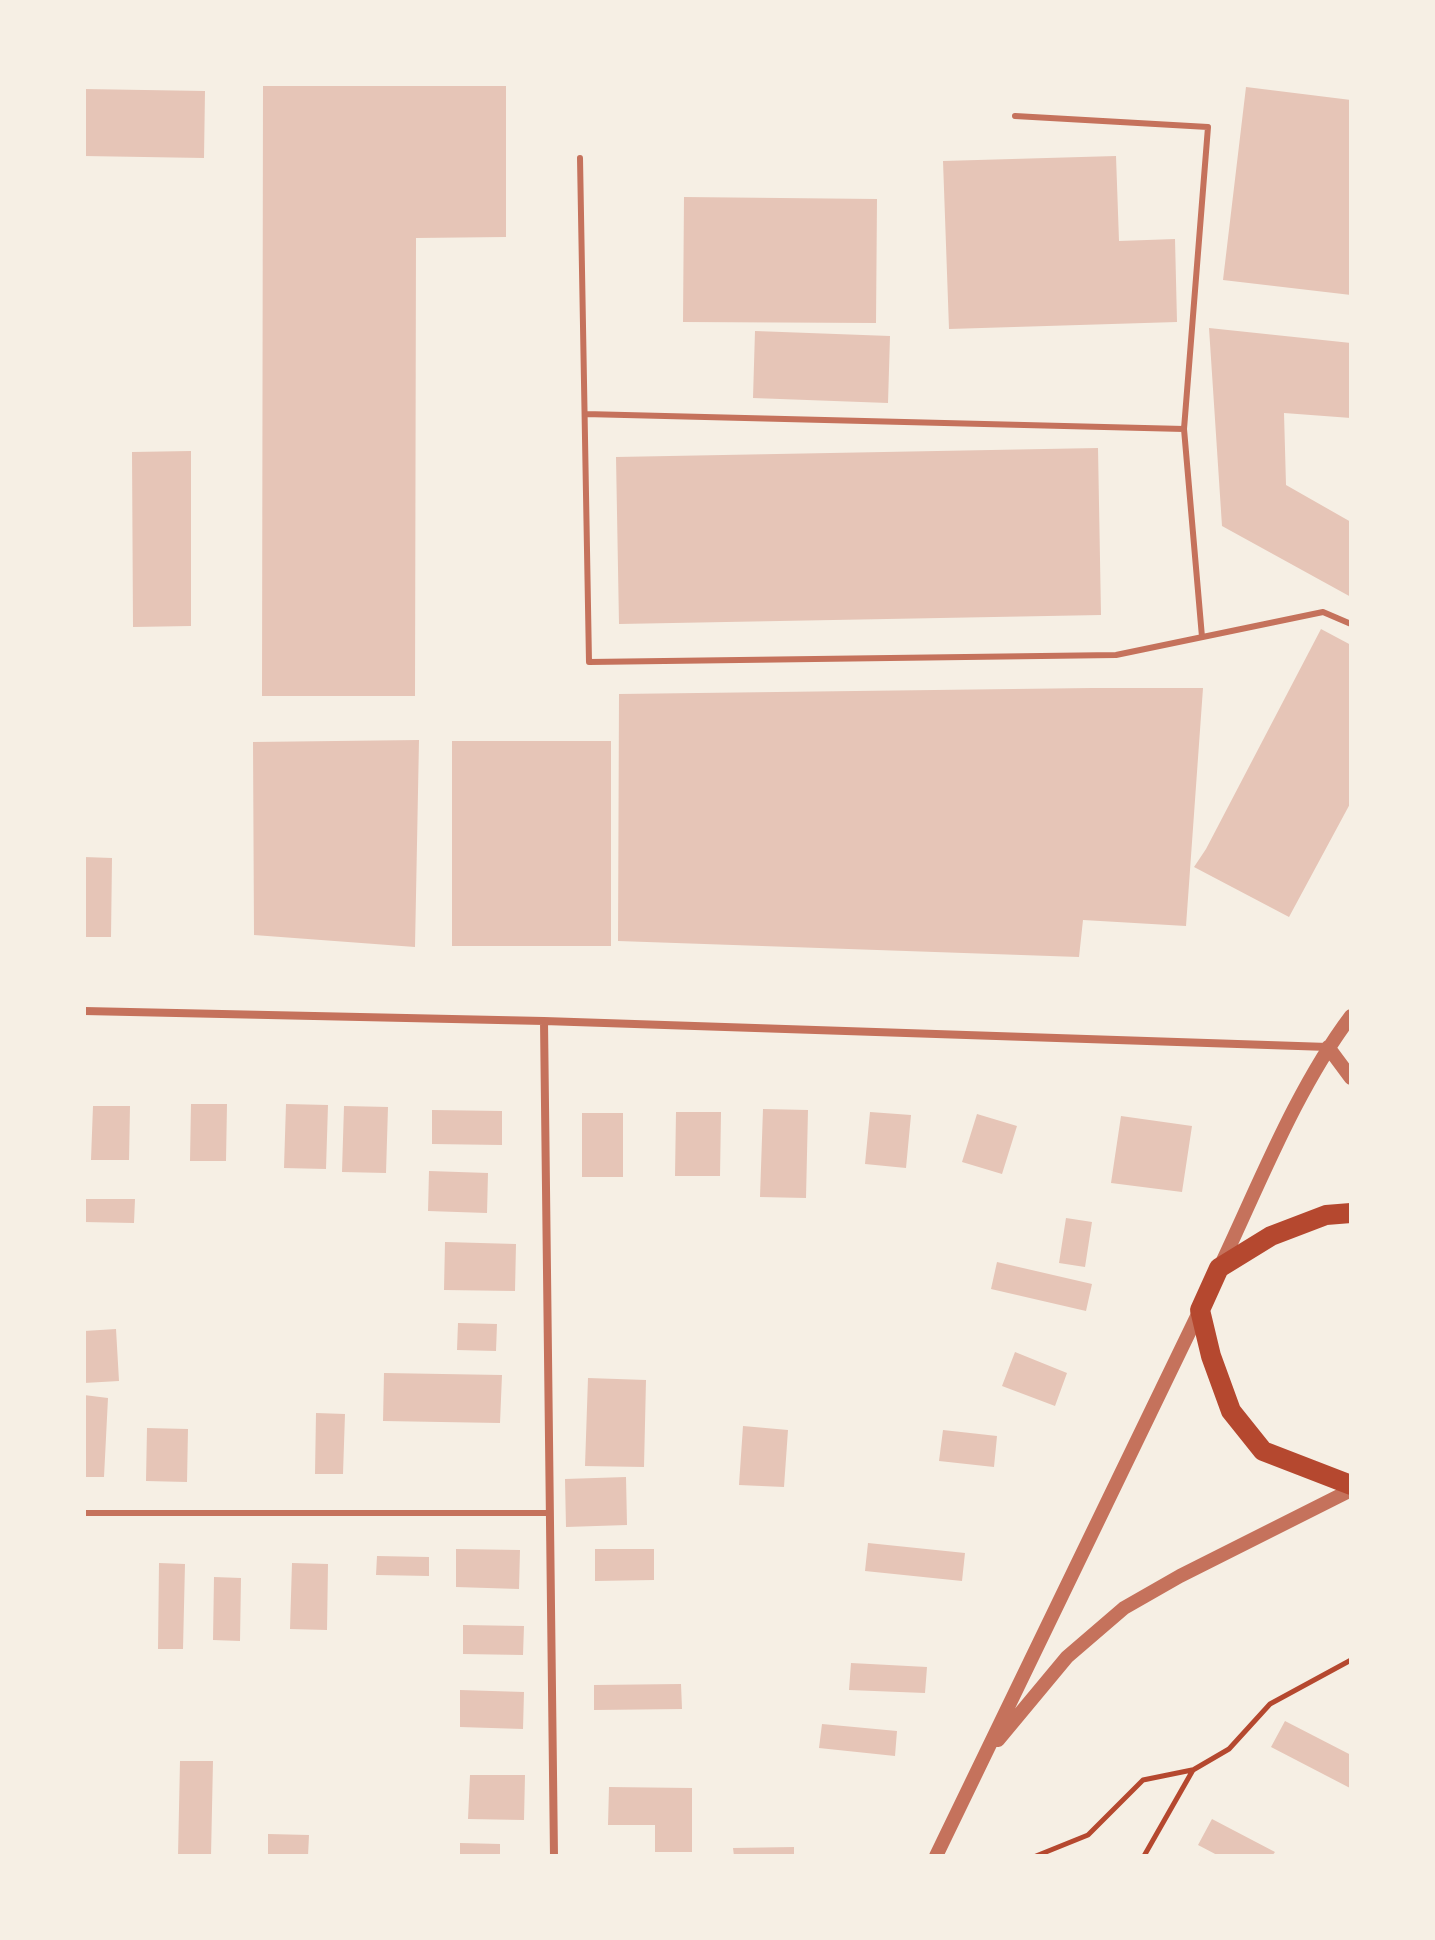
<!DOCTYPE html>
<html>
<head>
<meta charset="utf-8">
<style>
	body { margin:0 }
	#map { position:relative; width:1435px; height:1940px; overflow:hidden; background:#f6efe4; font-family:"Roboto Serif",serif }
	canvas { display:block }
	.frame { position:absolute; inset:0; border:86px solid #f6efe4; pointer-events:none }
</style>
</head>
<body>
<div id="map">
<canvas width="1435" height="1940"></canvas>
<div class="frame"></div>
</div>
<script>
const ctx = document.querySelector('canvas').getContext('2d');
ctx.lineJoin = 'round';
function fillPath(path, color) {
  ctx.fillStyle = color;
  ctx.fill(path, 'evenodd');
}
function stroke(path, color, width, dash) {
  ctx.strokeStyle = color;
  ctx.lineWidth = width;
  ctx.lineCap = dash ? 'butt' : 'round';
  ctx.setLineDash(dash || []);
  ctx.stroke(path);
}
const building = new Path2D(`
	M 263,84 L 506,84 L 506,237 L 416,238 L 415,696 L 262,696 Z
	M 1246,87 L 1351,100 L 1351,295 L 1223,280 Z
	M 84,89 L 205,91 L 204,158 L 84,156 Z
	M 1116,156 L 1119,241 L 1175,239 L 1177,322 L 949,329 L 943,161 Z
	M 684,197 L 877,199 L 876,323 L 683,322 Z
	M 1209,328 L 1351,343 L 1351,418 L 1284,413 L 1286,485 L 1351,522 L 1351,597 L 1222,526 Z
	M 755,331 L 890,336 L 888,403 L 753,398 Z
	M 1098,448 L 1101,615 L 619,624 L 616,457 Z
	M 191,451 L 191,626 L 133,627 L 132,452 Z
	M 1321,629 L 1351,645 L 1351,802 L 1289,917 L 1194,867 L 1206,849 Z
	M 1092,688 L 1203,688 L 1186,926 L 1083,920 L 1079,957 L 618,941 L 619,694 Z
	M 419,740 L 415,947 L 254,935 L 253,742 Z
	M 452,741 L 611,741 L 611,946 L 452,946 Z
	M 84,857 L 112,858 L 111,937 L 84,937 Z
	M 191,1104 L 227,1104 L 226,1161 L 190,1161 Z
	M 286,1104 L 328,1105 L 326,1169 L 284,1168 Z
	M 93,1106 L 130,1106 L 129,1160 L 91,1160 Z
	M 344,1106 L 388,1107 L 386,1173 L 342,1172 Z
	M 763,1109 L 808,1110 L 806,1198 L 760,1197 Z
	M 432,1110 L 502,1111 L 502,1145 L 432,1144 Z
	M 676,1112 L 721,1112 L 720,1176 L 675,1176 Z
	M 870,1112 L 911,1115 L 906,1168 L 865,1164 Z
	M 582,1113 L 623,1113 L 623,1177 L 582,1177 Z
	M 977,1114 L 1017,1126 L 1002,1174 L 962,1162 Z
	M 1121,1116 L 1192,1126 L 1182,1192 L 1111,1183 Z
	M 429,1171 L 488,1173 L 487,1213 L 428,1211 Z
	M 84,1199 L 135,1199 L 134,1223 L 84,1222 Z
	M 1066,1218 L 1092,1222 L 1085,1267 L 1059,1263 Z
	M 445,1242 L 516,1244 L 515,1291 L 444,1290 Z
	M 997,1262 L 1092,1284 L 1086,1311 L 991,1289 Z
	M 458,1323 L 497,1324 L 496,1351 L 457,1350 Z
	M 116,1329 L 119,1381 L 84,1383 L 84,1331 Z
	M 1015,1352 L 1067,1373 L 1055,1406 L 1002,1386 Z
	M 384,1373 L 502,1375 L 500,1423 L 383,1421 Z
	M 588,1378 L 646,1380 L 644,1467 L 585,1466 Z
	M 84,1395 L 108,1398 L 104,1477 L 84,1477 Z
	M 316,1413 L 345,1414 L 343,1474 L 315,1474 Z
	M 743,1426 L 788,1430 L 784,1487 L 739,1485 Z
	M 147,1428 L 188,1429 L 187,1482 L 146,1481 Z
	M 943,1430 L 997,1436 L 994,1467 L 939,1461 Z
	M 626,1477 L 627,1525 L 566,1527 L 565,1479 Z
	M 868,1543 L 965,1553 L 962,1581 L 865,1571 Z
	M 456,1549 L 520,1550 L 519,1589 L 456,1587 Z
	M 595,1549 L 654,1549 L 654,1580 L 595,1581 Z
	M 377,1556 L 429,1557 L 429,1576 L 376,1575 Z
	M 159,1563 L 185,1564 L 183,1649 L 158,1649 Z
	M 292,1563 L 328,1564 L 327,1630 L 290,1629 Z
	M 214,1577 L 241,1578 L 240,1641 L 213,1640 Z
	M 463,1625 L 524,1626 L 523,1655 L 463,1654 Z
	M 851,1663 L 927,1667 L 925,1693 L 849,1690 Z
	M 681,1684 L 682,1709 L 594,1710 L 594,1685 Z
	M 460,1690 L 524,1692 L 523,1729 L 460,1727 Z
	M 1285,1721 L 1351,1755 L 1350,1788 L 1271,1747 Z
	M 822,1724 L 897,1731 L 895,1756 L 819,1748 Z
	M 180,1761 L 213,1761 L 211,1856 L 178,1856 Z
	M 470,1775 L 525,1775 L 524,1820 L 468,1819 Z
	M 609,1787 L 692,1788 L 692,1852 L 655,1852 L 655,1825 L 608,1825 Z
	M 1212,1819 L 1275,1852 L 1272,1856 L 1219,1856 L 1198,1845 Z
	M 268,1834 L 309,1835 L 308,1856 L 268,1856 Z
	M 460,1843 L 500,1844 L 500,1856 L 460,1856 Z
	M 794,1847 L 794,1856 L 734,1856 L 733,1848 Z`);
const path = new Path2D(`
	M 1036,1856 L 1088,1835 L 1143,1780 L 1192,1770
	M 1144,1856 L 1193,1770 L 1229,1749 L 1270,1704 L 1351,1660`);
const service = new Path2D(`
	M 1015,116 L 1208,127 L 1184,429 L 1202,637
	M 580,158 L 589,662 L 1116,655 L 1323,612 L 1351,624
	M 585,414 L 1184,429
	M 84,1513 L 550,1513`);
const minor = new Path2D(`
	M 84,1011 L 544,1021 L 1328,1047
	M 544,1021 L 554,1856`);
const tertiary = new Path2D(`
	M 1328,1047 L 1351,1078
	M 1220,1267 C 1259,1185 1296,1089 1351,1016
	M 998,1740 L 1067,1657 L 1124,1608 L 1180,1576 L 1351,1490
	M 936,1856 L 1200,1310`);
const primary = new Path2D(`
	M 1351,1213 L 1326,1215 L 1271,1236 L 1219,1268 L 1200,1310 L 1211,1356 L 1231,1411 L 1263,1451 L 1351,1485`);
fillPath(building, '#e6c5b7');
stroke(path, '#b5482f', 5);
stroke(service, '#c5725c', 6);
stroke(minor, '#c5725c', 8);
stroke(tertiary, '#c5725c', 14);
stroke(primary, '#b5482f', 20);
</script>
</body>
</html>
